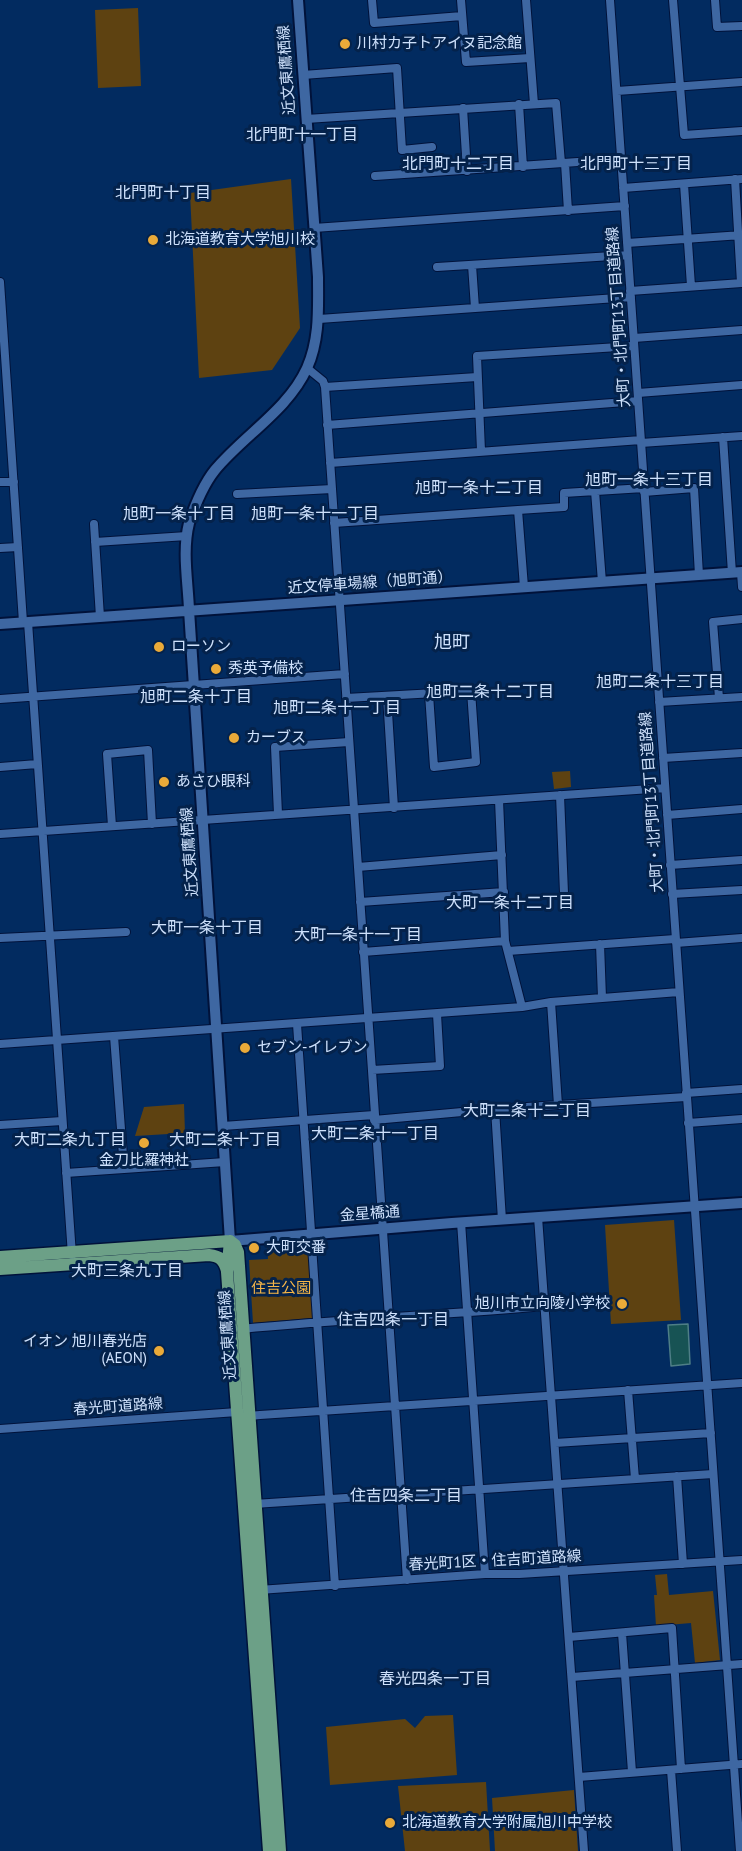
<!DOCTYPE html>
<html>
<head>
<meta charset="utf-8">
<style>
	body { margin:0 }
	canvas { display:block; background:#022b60 }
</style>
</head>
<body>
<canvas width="742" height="1851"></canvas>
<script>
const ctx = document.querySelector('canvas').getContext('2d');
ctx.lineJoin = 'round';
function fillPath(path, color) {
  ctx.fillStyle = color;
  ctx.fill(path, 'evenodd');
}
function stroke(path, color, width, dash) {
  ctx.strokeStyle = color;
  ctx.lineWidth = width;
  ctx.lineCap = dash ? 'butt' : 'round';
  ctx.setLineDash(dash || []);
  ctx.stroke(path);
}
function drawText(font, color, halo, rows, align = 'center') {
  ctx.font = font + ' "PT Sans","Noto Sans JP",sans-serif';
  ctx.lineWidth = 6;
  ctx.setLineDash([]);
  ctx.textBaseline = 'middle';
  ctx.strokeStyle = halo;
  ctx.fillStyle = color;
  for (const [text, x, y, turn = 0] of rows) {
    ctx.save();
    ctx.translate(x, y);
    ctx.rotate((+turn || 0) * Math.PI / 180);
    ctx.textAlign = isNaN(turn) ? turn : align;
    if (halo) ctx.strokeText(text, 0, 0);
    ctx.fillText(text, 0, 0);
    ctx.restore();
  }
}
const green = new Path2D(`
	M 138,8 L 141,86 L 98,88 L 95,10 Z
	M 291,179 L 300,328 L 272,370 L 199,378 L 190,193 Z
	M 570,771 L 571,787 L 554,789 L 552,772 Z
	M 184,1104 L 185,1133 L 135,1136 L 144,1107 Z
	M 674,1220 L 681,1320 L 611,1324 L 605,1225 Z
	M 308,1242 L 313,1318 L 253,1323 L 249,1260 L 268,1259 L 267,1244 Z
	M 667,1574 L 669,1595 L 713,1591 L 720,1660 L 695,1663 L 691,1623 L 656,1626 L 654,1595 L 657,1595 L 655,1575 Z
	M 453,1715 L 457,1775 L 330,1785 L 326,1727 L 405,1719 L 415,1728 L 425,1716 Z
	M 486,1782 L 490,1851 L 405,1851 L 398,1786 Z
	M 574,1790 L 578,1851 L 495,1851 L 492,1798 Z`);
const water = new Path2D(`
	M 688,1324 L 690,1364 L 671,1366 L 668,1325 Z`);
const street = new Path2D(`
	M 372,0 L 374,23 L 462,16
	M 461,0 L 466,62 L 530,58
	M 526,0 L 534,104
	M 610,0 L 740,1851
	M 673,0 L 684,135 L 742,131
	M 715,0 L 717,27 L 742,26
	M 303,75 L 397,68 L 402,150 L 432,147
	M 617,91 L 742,82
	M 519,104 L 523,167
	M 463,108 L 467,171
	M 306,119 L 556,103 L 561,163
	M 565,163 L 568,211
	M 375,176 L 621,159
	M 735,179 L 741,283
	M 684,184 L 691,286
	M 623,188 L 742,179
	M 314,228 L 625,206
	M 627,243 L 742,235
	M 472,265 L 475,308
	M 437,267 L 628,255
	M 0,282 L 23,622
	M 630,291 L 742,283
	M 319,319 L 631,297
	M 634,338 L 742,330
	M 307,368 L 323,381 L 325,387 L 407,1580
	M 325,387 L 477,377
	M 638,393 L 742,385
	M 327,425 L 638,401
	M 723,437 L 732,573
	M 641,443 L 742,436
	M 481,451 L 477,356 L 634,346
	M 330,463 L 641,440
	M 0,482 L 14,482
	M 595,491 L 602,582
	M 644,492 L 694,488 L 699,575
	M 237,494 L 332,489
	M 518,510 L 564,507 L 564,493 L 644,488
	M 334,523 L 518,510 L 524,587
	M 94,524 L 100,617
	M 95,542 L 187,536
	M 0,548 L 18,547
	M 741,572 L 742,587
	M 28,622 L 72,1255
	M 387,696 L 394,808
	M 346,698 L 471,691 L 476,762 L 434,767 L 429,694
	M 719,698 L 713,622 L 742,619
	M 0,699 L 345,674
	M 659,702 L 742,697
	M 663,758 L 742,753
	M 0,767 L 37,764
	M 560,795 L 564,893
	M 499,800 L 505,941 L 522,1007
	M 278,814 L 275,747 L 349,742
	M 667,815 L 742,809
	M 112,826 L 107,754 L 148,750 L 152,824
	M 0,834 L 665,788
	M 670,865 L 742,860
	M 358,867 L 502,855
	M 672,894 L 742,890
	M 360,902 L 504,892
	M 0,938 L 126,932
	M 676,943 L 742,938
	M 600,944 L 602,998
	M 508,951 L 675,939
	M 363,952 L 505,941
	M 551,1002 L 558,1105
	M 297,1024 L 335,1586
	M 114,1036 L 124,1169
	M 0,1044 L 522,1007 L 551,1002 L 679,992
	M 372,1070 L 440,1066 L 437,1014
	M 686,1093 L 742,1089
	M 495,1109 L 502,1220
	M 374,1120 L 495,1109 L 686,1097
	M 688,1123 L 742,1119
	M 0,1125 L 62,1121
	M 223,1126 L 374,1115
	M 66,1173 L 225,1162
	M 538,1217 L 584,1851
	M 461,1222 L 485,1574
	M 241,1329 C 343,1319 444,1315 545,1306
	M 628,1390 L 635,1479
	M 0,1429 L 237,1412 L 249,1416 L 260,1415 L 742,1383
	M 555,1443 L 711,1433
	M 677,1476 L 683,1564
	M 254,1504 L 713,1474
	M 259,1590 L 485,1574 L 519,1574 L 742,1560
	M 622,1633 L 632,1772
	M 569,1637 L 672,1628 L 681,1769
	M 572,1677 L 742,1664
	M 671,1770 L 677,1851
	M 579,1777 L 742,1764`);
const secondary = new Path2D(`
	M 298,0 L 318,277 C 318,308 320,339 307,368 C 288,410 244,435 215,470 C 203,485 195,505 189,523 C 182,551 188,582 189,610 L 230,1241 L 452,1223 L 742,1203
	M 0,624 L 742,572`);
const primary = new Path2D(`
	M 230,1241 L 235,1245 L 238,1252 L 280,1851
	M 230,1241 L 227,1272 L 269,1851
	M 0,1257 L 230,1241
	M 0,1269 L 209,1255 C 220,1256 224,1260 227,1271`);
const markers = [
	[345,44,6,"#eaaa39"],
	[153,240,6,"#eaaa39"],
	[159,647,6,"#eaaa39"],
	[216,669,6,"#eaaa39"],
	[234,738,6,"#eaaa39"],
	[164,782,6,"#eaaa39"],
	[245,1048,6,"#eaaa39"],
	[144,1143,6,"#eaaa39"],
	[254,1248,6,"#eaaa39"],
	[622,1304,6,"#eaaa39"],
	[159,1351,6,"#eaaa39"],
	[390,1823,6,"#eaaa39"]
];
const poiNames = [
	["川村カ子トアイヌ記念館",357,44],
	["北海道教育大学旭川校",165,240],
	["ローソン",171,647],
	["秀英予備校",228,669],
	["カーブス",246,738],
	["あさひ眼科",176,782],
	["セブン-イレブン",257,1048],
	["金刀比羅神社",144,1161,"center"],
	["大町交番",266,1248],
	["旭川市立向陵小学校",610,1304,"right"],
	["イオン 旭川春光店",147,1342,"right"],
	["(AEON)",147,1359,"right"],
	["北海道教育大学附属旭川中学校",402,1823]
];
const streetNames = [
	["近文東鷹栖線",287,70,-94],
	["大町・北門町13丁目道路線",619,317,-94],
	["近文停車場線（旭町通）",370,583,-4],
	["大町・北門町13丁目道路線",652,802,-94],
	["近文東鷹栖線",190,852,-94],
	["金星橋通",370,1214,-4],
	["近文東鷹栖線",228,1335,-94],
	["春光町道路線",118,1407,-4],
	["春光町1区・住吉町道路線",495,1561,-3]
];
const parkNames = [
	["住吉公園",281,1289]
];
const neighbourhoodNames = [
	["北門町十一丁目",302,135],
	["北門町十二丁目",458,164],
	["北門町十三丁目",636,164],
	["北門町十丁目",163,193],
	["旭町一条十三丁目",649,480],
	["旭町一条十二丁目",479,488],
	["旭町一条十丁目",179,514],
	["旭町一条十一丁目",315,514],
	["旭町二条十三丁目",660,682],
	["旭町二条十二丁目",490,692],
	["旭町二条十丁目",196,697],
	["旭町二条十一丁目",337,708],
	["大町一条十二丁目",510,903],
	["大町一条十丁目",207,928],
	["大町一条十一丁目",358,935],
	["大町二条十二丁目",527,1111],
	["大町二条十一丁目",375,1134],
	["大町二条九丁目",70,1140],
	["大町二条十丁目",225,1140],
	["大町三条九丁目",127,1271],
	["住吉四条一丁目",393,1320],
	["住吉四条二丁目",406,1496],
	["春光四条一丁目",435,1679]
];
const quarterNames = [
	["旭町",452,643]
];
fillPath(green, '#5e4211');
fillPath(water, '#175354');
stroke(water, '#4e7e86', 1.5);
stroke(street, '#00123a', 10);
stroke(secondary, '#00123a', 14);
stroke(primary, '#00123a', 15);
stroke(street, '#3e67a2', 8);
stroke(secondary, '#3e67a2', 10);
stroke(primary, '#6ca087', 12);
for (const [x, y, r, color] of markers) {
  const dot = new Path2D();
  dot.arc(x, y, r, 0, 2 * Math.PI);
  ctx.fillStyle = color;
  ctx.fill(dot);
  stroke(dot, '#04224b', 2);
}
drawText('15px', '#cee1fc', '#04224b', poiNames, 'left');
drawText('15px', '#cee1fc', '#04224b', streetNames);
drawText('15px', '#f6b648', '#04224b', parkNames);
drawText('16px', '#cee1fc', '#04224b', neighbourhoodNames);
drawText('18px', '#cee1fc', '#04224b', quarterNames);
</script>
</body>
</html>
